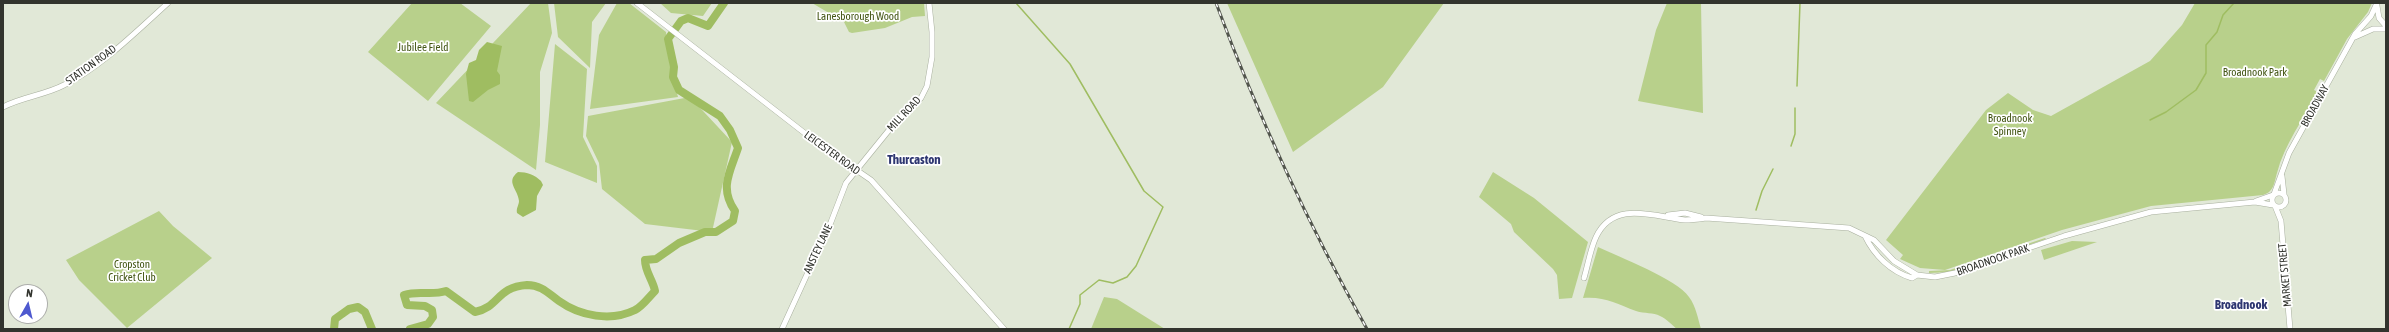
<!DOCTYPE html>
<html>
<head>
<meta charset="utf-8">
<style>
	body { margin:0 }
	#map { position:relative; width:2389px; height:332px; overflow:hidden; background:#e1e8d7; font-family:"Asap Condensed",sans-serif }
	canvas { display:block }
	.frame { position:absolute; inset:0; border:4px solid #32342e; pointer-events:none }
	.north { position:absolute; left:8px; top:284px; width:40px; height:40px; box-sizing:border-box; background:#fff; border:1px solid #adaeab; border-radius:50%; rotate:8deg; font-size:11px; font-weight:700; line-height:16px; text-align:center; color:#32342e }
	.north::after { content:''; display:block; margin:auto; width:14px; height:18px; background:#4e59cf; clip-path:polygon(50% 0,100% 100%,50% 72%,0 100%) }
</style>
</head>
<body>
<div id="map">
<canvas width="2389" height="332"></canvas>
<div class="frame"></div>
<div class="north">N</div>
</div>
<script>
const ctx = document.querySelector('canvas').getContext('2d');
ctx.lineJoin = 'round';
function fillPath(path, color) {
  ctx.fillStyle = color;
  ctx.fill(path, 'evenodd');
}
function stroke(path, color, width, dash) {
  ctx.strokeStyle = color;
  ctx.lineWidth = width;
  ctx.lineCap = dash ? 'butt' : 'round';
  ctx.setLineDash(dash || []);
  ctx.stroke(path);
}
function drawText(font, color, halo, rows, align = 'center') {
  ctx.font = font + ' "Asap Condensed",sans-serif';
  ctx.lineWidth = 3.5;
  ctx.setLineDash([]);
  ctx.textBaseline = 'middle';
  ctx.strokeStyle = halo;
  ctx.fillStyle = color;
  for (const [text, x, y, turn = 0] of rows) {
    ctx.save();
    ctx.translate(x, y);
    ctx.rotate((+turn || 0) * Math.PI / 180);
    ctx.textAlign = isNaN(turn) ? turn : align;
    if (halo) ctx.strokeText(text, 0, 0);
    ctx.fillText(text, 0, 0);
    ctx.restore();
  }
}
const green = new Path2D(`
	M 412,3 L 460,3 L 491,26 L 428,101 L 368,52 Z
	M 531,3 L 548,3 L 552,33 L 540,72 L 540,125 L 536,170 L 436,103 Z
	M 554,3 L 606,3 L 592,22 L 590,68 L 558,37 Z
	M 617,3 L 629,3 L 666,32 L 670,66 L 678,97 L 590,109 L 599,35 Z
	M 660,3 L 712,3 L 703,16 L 671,13 Z
	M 812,3 L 924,3 L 925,16 L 912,17 L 885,28 L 852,33 L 849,32 L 844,22 Z
	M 1227,3 L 1444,3 L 1383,87 L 1293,152 Z
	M 1667,3 L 1701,3 L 1703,113 L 1638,101 L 1656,30 Z
	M 2195,3 L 2372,3 L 2368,12 L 2347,39 L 2324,81 L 2320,79 L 2314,90 L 2318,92 C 2304,118 2284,145 2277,173 C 2274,183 2274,192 2263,195 L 2151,206 L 2062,230 L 1945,270 L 1920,268 L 1900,259 L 1903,255 L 1886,240 L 1986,110 L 2008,93 L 2033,110 L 2051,116 L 2150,61 L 2182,25 Z
	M 555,44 L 587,69 L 583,137 L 597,166 L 597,183 L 545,162 Z
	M 690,97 L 732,142 L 712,232 L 645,224 L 602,189 L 599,163 L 586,136 L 588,116 Z
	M 1493,172 L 1534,198 L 1588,242 L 1572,298 L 1559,299 L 1557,275 L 1553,269 L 1514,232 L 1511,224 L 1479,197 Z
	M 159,211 L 173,226 L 212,258 L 127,328 L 79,280 L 66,260 Z
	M 2045,238 L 2046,239 L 1951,272 L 1929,273 L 1929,271 L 1950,270 Z
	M 2072,241 L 2097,242 L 2044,260 L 2041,250 Z
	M 1598,247 C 1619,257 1677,279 1689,297 C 1696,306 1698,319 1701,329 L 1677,329 C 1672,325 1667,319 1660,316 C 1653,312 1645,314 1636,311 C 1617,304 1604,296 1583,298 Z
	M 1104,297 L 1117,299 L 1165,329 L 1091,329 Z`);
const water = new Path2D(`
	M 487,42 L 502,46 L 497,71 L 500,75 L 500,84 L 488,90 L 473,102 L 469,101 L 466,74 L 469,63 L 476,60 L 479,50 Z
	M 518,172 C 527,172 535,175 541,181 L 543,185 L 537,196 L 536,210 L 523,217 L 517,213 C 516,208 519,205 519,201 C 518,189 505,182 518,172 Z`);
const stream = new Path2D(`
	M 1016,3 L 1070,64 L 1144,191 L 1163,207 L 1136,266 L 1127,277 L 1113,283 L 1099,280 L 1080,295 L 1080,304 L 1069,329
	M 1797,86 L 1800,3
	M 2150,120 L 2166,112 L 2196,90 L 2206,73 L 2206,45 L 2217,32 L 2223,15 L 2234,3
	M 1791,146 L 1795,134 L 1795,108
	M 1756,210 L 1762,191 L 1773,169`);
const river = new Path2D(`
	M 334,329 L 335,319 L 349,309 L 358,307 L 365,312 L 372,329
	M 410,329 L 428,324 L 433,317 L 432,310 L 425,306 L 407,305 L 404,295 C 420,290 430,296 446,291 L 475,312 C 500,307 496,287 527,285 C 542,285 549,294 559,301 C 580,316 611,322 635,310 C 642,307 649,297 655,291 C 653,280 645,272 645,260 L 656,259 L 679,243 L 705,232 L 716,232 L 733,221 L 735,211 C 719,188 730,172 738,148 L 730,130 L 720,116 L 679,90 L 673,77 L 674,67 L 668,39 L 681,21 L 688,18 L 708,26 L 724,3`);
const tertiary = new Path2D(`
	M 637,3 L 820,145 L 871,180 L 1004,329
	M 2377,6 L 2379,18 L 2386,26
	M 2355,37 L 2373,29 L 2386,29
	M 3,107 C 22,97 45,95 64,85 C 99,69 139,29 168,3
	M 2282,176 L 2284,194
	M2272 200a7 7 0 1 1 14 0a7 7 0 1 1-14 0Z
	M 2274,194 L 2289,153 L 2355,34 L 2371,16 L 2377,3
	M 2256,201 L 2273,195
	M 2275,206 L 2281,221 L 2290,329
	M 1668,215 L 1685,213 L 1701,217
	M 1865,236 C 1874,255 1891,272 1912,278 L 1917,275
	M 1584,278 C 1588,265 1590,250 1596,237 C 1614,199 1655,217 1685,220 C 1692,220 1699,219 1706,218 L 1849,228 L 1874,240 L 1894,261 L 1917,275 L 1935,277 L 1955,273 L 2064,236 L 2151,212 L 2255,202 L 2273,205
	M 782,329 L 831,222 L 846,183 L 898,119 L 921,98 L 927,86 L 932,57 L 932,32 L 929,3`);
const rail = new Path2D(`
	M 1216,3 C 1258,116 1308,224 1367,329`);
const parkNames = [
	["Lanesborough Wood",858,17],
	["Jubilee Field",423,48],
	["Broadnook Park",2255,73],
	["Broadnook",2010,119],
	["Spinney",2010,132],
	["Cropston",132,265],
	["Cricket Club",132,278]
];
const streetNames = [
	["STATION ROAD",91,65,-36],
	["BROADWAY",2315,106,-61],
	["MILL ROAD",904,114,-47],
	["LEICESTER ROAD",832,153,36],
	["ANSTEY LANE",818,249,-65],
	["BROADNOOK PARK",1993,260,-19],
	["MARKET STREET",2285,275,-95]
];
const quarterNames = [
	["Thurcaston",914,160],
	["Broadnook",2241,305]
];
fillPath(green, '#b8d08b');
fillPath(water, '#9fbd61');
stroke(stream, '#9fbd61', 1.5);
stroke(river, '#9fbd61', 8);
stroke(tertiary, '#a8af9e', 6);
stroke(tertiary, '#fff', 5);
stroke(rail, '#52554d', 3);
stroke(rail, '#fff', 1.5, [4.5]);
drawText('11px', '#435614', '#fff', parkNames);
drawText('11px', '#32342e', '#fff', streetNames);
drawText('bold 13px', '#2e3671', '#fff', quarterNames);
</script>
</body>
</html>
